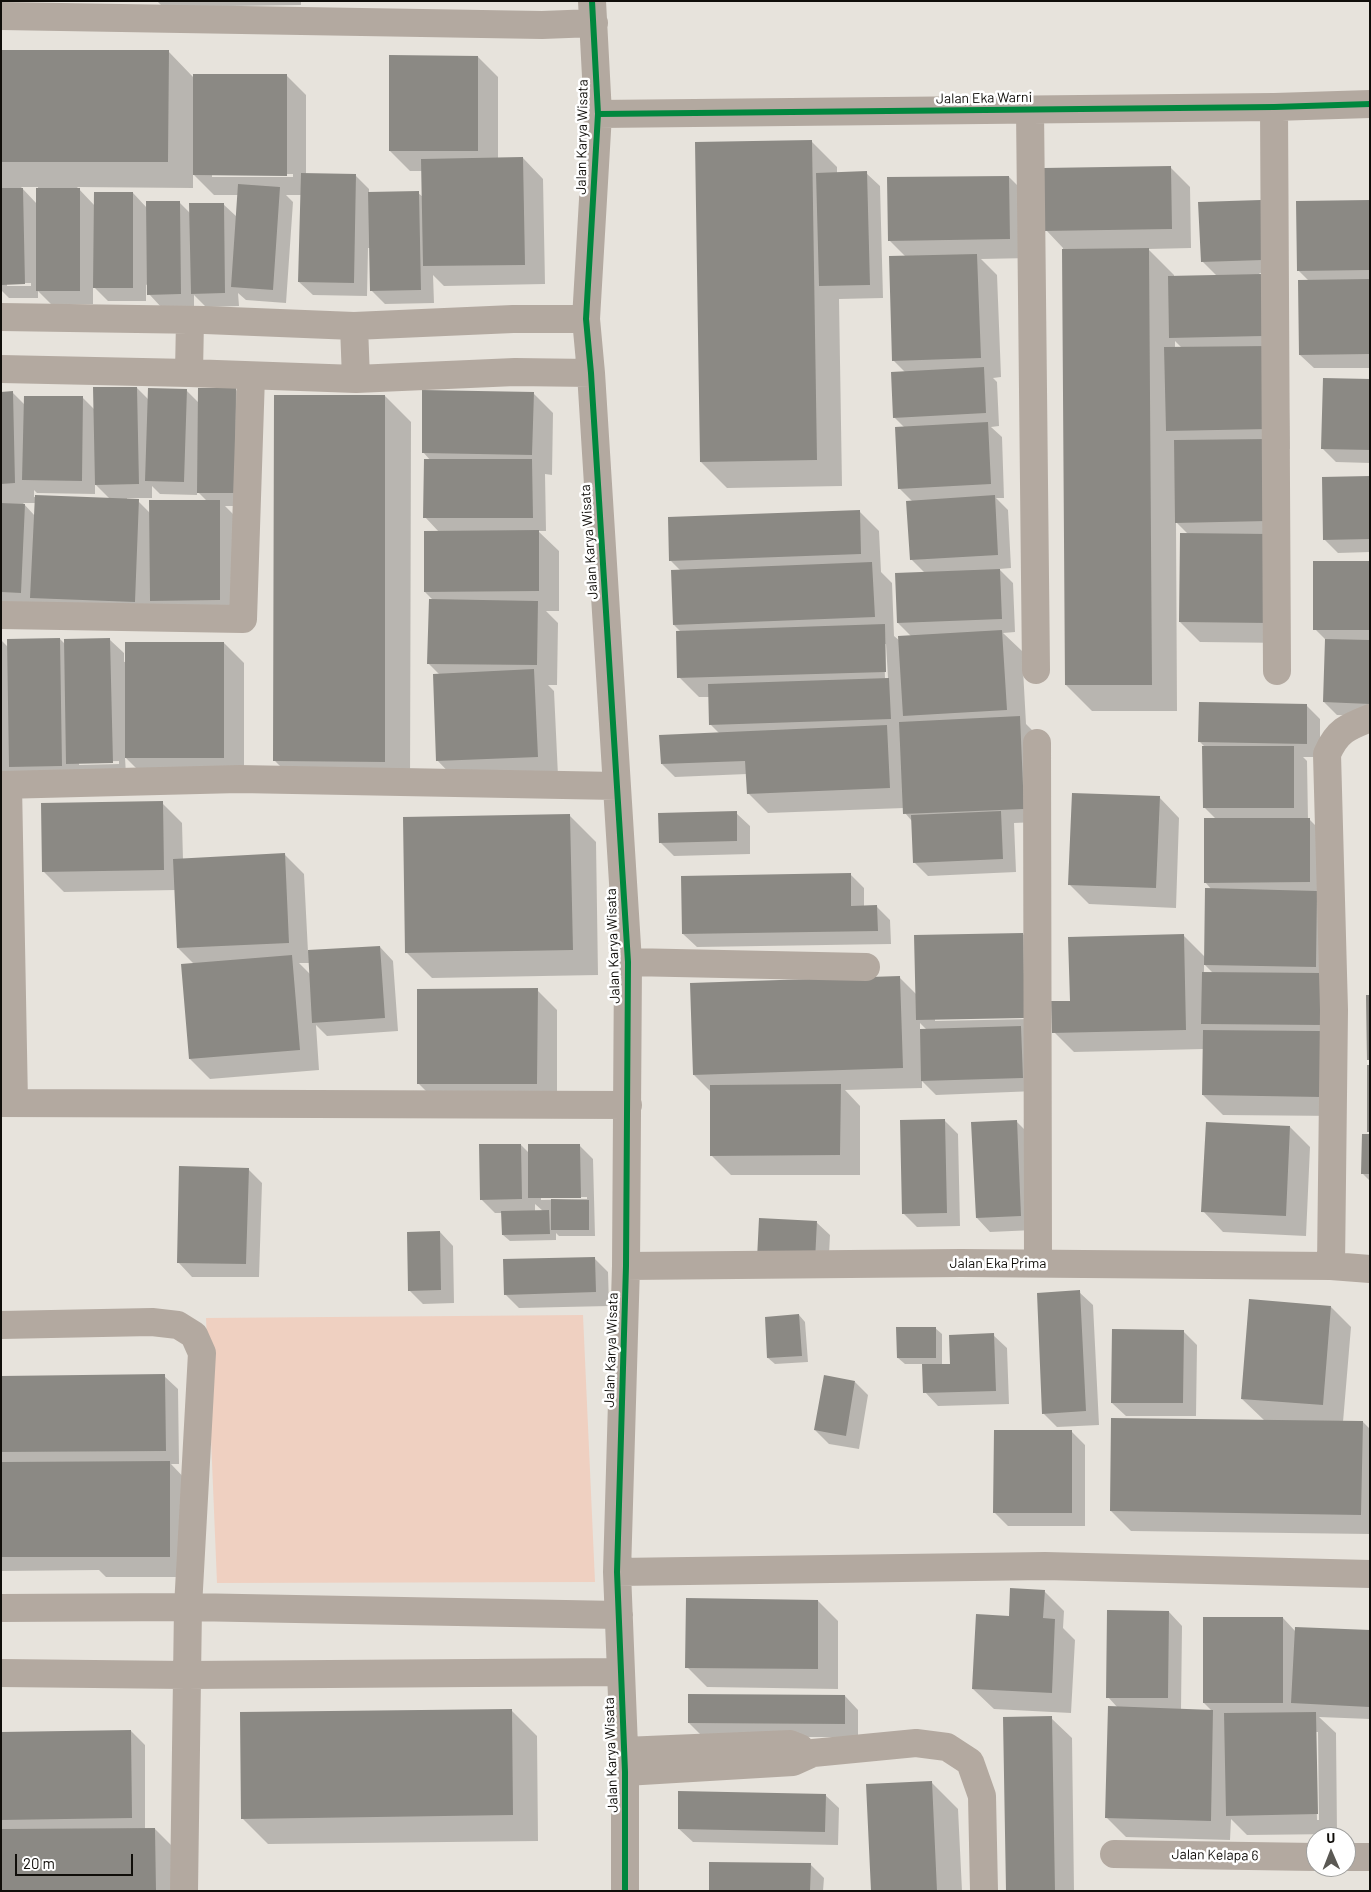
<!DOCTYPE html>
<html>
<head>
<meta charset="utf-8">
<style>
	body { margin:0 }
	#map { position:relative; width:1371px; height:1892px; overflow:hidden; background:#e7e3dc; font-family:Barlow,sans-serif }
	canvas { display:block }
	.frame { position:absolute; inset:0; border:2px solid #100e0a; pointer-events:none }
	.north { position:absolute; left:1306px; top:1827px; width:50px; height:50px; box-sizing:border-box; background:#fff; border:1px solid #9f9f9d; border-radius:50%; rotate:359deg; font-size:14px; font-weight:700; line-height:20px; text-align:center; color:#100e0a }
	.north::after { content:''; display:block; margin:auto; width:18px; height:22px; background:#5b5954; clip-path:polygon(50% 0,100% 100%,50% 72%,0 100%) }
	.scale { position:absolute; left:15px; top:1854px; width:118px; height:22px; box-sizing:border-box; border:2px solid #100e0a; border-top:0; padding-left:6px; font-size:15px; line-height:18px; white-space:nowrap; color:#100e0a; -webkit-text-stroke:4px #fff; paint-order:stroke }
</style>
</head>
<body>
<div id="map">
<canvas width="1371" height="1892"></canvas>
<div class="frame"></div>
<div class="north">U</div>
<div class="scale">20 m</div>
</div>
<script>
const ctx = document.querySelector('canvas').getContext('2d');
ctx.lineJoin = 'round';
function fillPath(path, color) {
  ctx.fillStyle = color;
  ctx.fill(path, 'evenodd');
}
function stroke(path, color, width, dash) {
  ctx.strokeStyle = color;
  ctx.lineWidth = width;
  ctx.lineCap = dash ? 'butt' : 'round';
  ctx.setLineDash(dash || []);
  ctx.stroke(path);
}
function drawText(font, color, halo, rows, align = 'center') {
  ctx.font = font + ' Barlow,sans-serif';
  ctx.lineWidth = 5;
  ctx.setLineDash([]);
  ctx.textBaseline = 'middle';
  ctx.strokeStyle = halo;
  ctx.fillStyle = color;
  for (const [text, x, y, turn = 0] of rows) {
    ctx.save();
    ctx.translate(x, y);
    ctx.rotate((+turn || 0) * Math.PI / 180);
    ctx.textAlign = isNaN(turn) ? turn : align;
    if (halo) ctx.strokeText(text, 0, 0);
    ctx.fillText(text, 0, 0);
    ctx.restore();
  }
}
const green = new Path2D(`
	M 583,1315 L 595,1582 L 217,1583 L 206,1318 Z`);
const shadow = new Path2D(`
	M 157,1 L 301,1 L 301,5 L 163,7 Z
	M 1,51 L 168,51 L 194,78 L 286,75 L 306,95 L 306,174 L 356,176 L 369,189 L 369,194 L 418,193 L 423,197 L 422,171 L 410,171 L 390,151 L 478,57 L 498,77 L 498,159 L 523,158 L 543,179 L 545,284 L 444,286 L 433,275 L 434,303 L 385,304 L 371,290 L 370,248 L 368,248 L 367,296 L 313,295 L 299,282 L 302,195 L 286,195 L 293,202 L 286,303 L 246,300 L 238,293 L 239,306 L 206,307 L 194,295 L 194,307 L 162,308 L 149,294 L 148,284 L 146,285 L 146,301 L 108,301 L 93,286 L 93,304 L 51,304 L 38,291 L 38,298 L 9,298 L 1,290 ZM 193,174 L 214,195 L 238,195 L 237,217 L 223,204 L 191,214 L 179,202 L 147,208 L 133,193 L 95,206 L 77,187 L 193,188 ZM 212,174 L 293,174 L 293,177 L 212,177 ZM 21,187 L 38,187 L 37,204 ZM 7,283 L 31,283 L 31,286 L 7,286 Z
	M 811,141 L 837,167 L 837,173 L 866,173 L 880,186 L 883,298 L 839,299 L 842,486 L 727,488 L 701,462 Z
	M 1170,167 L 1190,187 L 1191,248 L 1148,249 L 1174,275 L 1174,277 L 1217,276 L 1202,261 L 1199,204 L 1276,273 L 1259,273 L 1275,289 L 1288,367 L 1290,449 L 1275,449 L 1289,643 L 1200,642 L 1180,622 L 1188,534 L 1176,522 L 1177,711 L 1092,711 L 1066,685 L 1063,248 L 1046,230 ZM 1175,341 L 1182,348 L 1175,348 Z
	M 1009,177 L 1029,197 L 1030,258 L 981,259 L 997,275 L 1001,377 L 993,378 L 997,382 L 999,426 L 991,427 L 1002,437 L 1004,498 L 996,498 L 1008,510 L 1011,568 L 999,569 L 1013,583 L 1015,632 L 1003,633 L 1022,651 L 1026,724 L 1033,731 L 1037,822 L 1014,823 L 1016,872 L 928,876 L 914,862 L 912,821 L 905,813 L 904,808 L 768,813 L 748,793 L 747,774 L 675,777 L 662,764 L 720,734 L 711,725 L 710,697 L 699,697 L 679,677 L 681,632 L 674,625 L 681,571 L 671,561 L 859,511 L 879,531 L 881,572 L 892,583 L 894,636 L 900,641 L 912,637 L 898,623 L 925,573 L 911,559 L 913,502 L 899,488 L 904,427 L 894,417 L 905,372 L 894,361 L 906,257 L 889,240 ZM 884,644 L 886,644 L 888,678 L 885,678 Z
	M 1370,201 L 1370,368 L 1314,368 L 1300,355 L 1309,281 L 1298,270 Z
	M 1370,380 L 1370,463 L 1336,462 L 1322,448 Z
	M 137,388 L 149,400 L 186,390 L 199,403 L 235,389 L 249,402 L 248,506 L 225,506 L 240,521 L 240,620 L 1,611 L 1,393 L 13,393 L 25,405 L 82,397 L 95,410 ZM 95,484 L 111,500 L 34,497 L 34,490 L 37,493 L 95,494 ZM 152,486 L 160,494 L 197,495 L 197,491 L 207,501 L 150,513 L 138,501 L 127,500 L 127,498 L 152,498 ZM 23,503 L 36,503 L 35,516 Z
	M 533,393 L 553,413 L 552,475 L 545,474 L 546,531 L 538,531 L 559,551 L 559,611 L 546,611 L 558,623 L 557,685 L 548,685 L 554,691 L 558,776 L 457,781 L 437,760 L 440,675 L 428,663 L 434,601 L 425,592 L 439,532 L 425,517 L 431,461 L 423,452 Z
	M 385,396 L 411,422 L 410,787 L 301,787 L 275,761 Z
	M 1370,477 L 1370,552 L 1338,553 L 1324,539 Z
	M 1370,562 L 1370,716 L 1337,715 L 1324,702 L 1326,640 L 1315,629 Z
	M 60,639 L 66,645 L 110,640 L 124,653 L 124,662 L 224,643 L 244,663 L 244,777 L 146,778 L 125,757 L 126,776 L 1,782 L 1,640 L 8,647 ZM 119,761 L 119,764 L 79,765 L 79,762 Z
	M 1306,705 L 1320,719 L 1320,757 L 1303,757 L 1307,761 L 1308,820 L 1310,820 L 1323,833 L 1339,1116 L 1223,1115 L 1203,1095 L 1204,1049 L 1074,1052 L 1054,1032 L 1071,1002 L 1184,936 L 1205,957 L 1212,890 L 1205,882 L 1216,819 L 1204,807 L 1204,746 L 1200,742 ZM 1204,964 L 1214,974 L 1204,974 Z
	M 1159,797 L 1179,818 L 1176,908 L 1089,904 L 1069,884 Z
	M 162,803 L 182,823 L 183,860 L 284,854 L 304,874 L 308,952 L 380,947 L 393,961 L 398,1031 L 327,1036 L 316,1025 L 319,1070 L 210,1079 L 190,1059 L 194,964 L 178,948 L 176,890 L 64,892 L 44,872 ZM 299,963 L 310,963 L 311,975 Z
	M 736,813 L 750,826 L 750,854 L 674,856 L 660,842 Z
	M 570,816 L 596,842 L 598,975 L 432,978 L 406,952 Z
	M 850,874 L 864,888 L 864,907 L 877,907 L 890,920 L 891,944 L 697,947 L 683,934 Z
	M 1023,934 L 1043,954 L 1036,1091 L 936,1095 L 922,1081 L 922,1088 L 845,1090 L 860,1106 L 860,1175 L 731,1175 L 711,1155 L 711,1092 L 694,1075 L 899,977 L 916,994 ZM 1031,1017 L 1031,1019 L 935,1021 L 935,1018 ZM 920,1023 L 927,1030 L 920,1030 Z
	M 537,990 L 557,1010 L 557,1104 L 438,1103 L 418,1083 Z
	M 945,1121 L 958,1134 L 960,1226 L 917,1227 L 903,1213 Z
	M 1016,1121 L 1030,1135 L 1034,1230 L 990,1232 L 977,1218 Z
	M 1290,1127 L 1310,1147 L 1306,1236 L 1223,1232 L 1203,1211 Z
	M 1370,1135 L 1370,1181 L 1363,1174 Z
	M 521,1145 L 529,1153 L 579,1145 L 593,1159 L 595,1236 L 559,1236 L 556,1233 L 556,1240 L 510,1241 L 503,1235 L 502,1213 L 495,1213 L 481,1199 ZM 541,1197 L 587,1197 L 587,1199 L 541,1200 ZM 535,1204 L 543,1211 L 535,1211 Z
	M 248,1169 L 262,1183 L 259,1277 L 192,1277 L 179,1263 Z
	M 760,1219 L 816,1222 L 830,1235 L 828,1274 Z
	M 440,1232 L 453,1246 L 454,1303 L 423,1304 L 409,1290 Z
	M 594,1258 L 608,1272 L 609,1306 L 519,1308 L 505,1294 Z
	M 1079,1292 L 1093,1305 L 1099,1425 L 1057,1427 L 1043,1413 Z
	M 1331,1307 L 1351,1327 L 1343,1422 L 1363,1422 L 1370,1429 L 1370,1534 L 1131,1531 L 1111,1511 L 1265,1421 L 1242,1399 Z
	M 799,1315 L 805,1322 L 808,1362 L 775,1364 L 768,1358 Z
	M 935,1328 L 942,1334 L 942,1365 L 952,1365 L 993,1335 L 1007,1348 L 1009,1404 L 938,1406 L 925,1392 L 923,1364 L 905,1364 L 898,1358 Z
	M 1183,1331 L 1197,1345 L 1196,1416 L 1126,1416 L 1112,1403 Z
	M 164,1376 L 178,1389 L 179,1464 L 171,1464 L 189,1483 L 190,1577 L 106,1577 L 99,1570 L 1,1571 L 1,1377 Z
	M 855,1382 L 868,1395 L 859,1449 L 829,1444 L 815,1430 Z
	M 1072,1432 L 1085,1445 L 1085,1526 L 1008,1526 L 994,1512 Z
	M 1044,1591 L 1064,1611 L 1063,1628 L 1075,1640 L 1071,1713 L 994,1709 L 973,1689 L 1010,1617 Z
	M 818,1601 L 838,1621 L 838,1689 L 707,1687 L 687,1667 Z
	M 1169,1612 L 1182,1626 L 1181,1710 L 1212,1711 L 1204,1703 L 1283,1618 L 1296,1632 L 1370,1632 L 1370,1719 L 1319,1717 L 1336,1733 L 1337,1834 L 1247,1835 L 1231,1819 L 1230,1840 L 1126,1837 L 1106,1817 L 1118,1708 L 1108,1697 ZM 1315,1732 L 1318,1732 L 1319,1820 L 1317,1820 Z
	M 845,1696 L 858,1710 L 858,1737 L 703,1737 L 689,1723 Z
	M 511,1710 L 537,1736 L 538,1841 L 268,1844 L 242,1818 Z
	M 1051,1718 L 1072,1738 L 1074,1891 L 1007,1891 Z
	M 131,1731 L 145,1745 L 145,1829 L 155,1829 L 175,1849 L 175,1891 L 1,1891 L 1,1733 Z
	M 932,1783 L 958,1809 L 962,1891 L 872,1891 Z
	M 825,1795 L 839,1808 L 838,1845 L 693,1842 L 679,1829 Z
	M 810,1864 L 824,1878 L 823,1891 L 710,1891 Z`);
const building = new Path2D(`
	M 1,50 L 169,50 L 168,162 L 1,162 Z
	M 389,55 L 478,56 L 478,151 L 389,151 Z
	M 193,74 L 287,74 L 287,176 L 193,175 Z
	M 812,140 L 817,460 L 700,462 L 695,142 Z
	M 523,157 L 525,265 L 423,266 L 421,159 Z
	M 1171,166 L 1172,229 L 1044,231 L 1043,168 Z
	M 867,171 L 870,285 L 819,286 L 816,173 Z
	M 301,173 L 356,174 L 354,283 L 298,282 Z
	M 1009,176 L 1010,239 L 888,241 L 887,177 Z
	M 238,184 L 280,187 L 273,290 L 231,287 Z
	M 1,188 L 23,188 L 25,284 L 1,285 Z
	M 36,188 L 80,188 L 80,291 L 36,291 Z
	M 419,191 L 421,290 L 370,291 L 368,192 Z
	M 94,192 L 133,192 L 133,288 L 93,288 Z
	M 1261,200 L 1263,260 L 1201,262 L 1198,202 Z
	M 1370,200 L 1370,270 L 1297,271 L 1296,201 Z
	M 146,201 L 180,201 L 181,294 L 147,295 Z
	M 189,203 L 224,203 L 225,293 L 191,294 Z
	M 1149,248 L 1152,685 L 1065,685 L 1062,249 Z
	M 977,254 L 981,358 L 892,361 L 889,256 Z
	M 1262,274 L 1263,336 L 1169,338 L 1168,276 Z
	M 1370,279 L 1370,354 L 1299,355 L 1298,280 Z
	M 1269,346 L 1270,429 L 1166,431 L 1164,347 Z
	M 984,367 L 986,413 L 893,418 L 891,372 Z
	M 1323,378 L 1370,379 L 1370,450 L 1321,449 Z
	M 93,387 L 137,387 L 139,484 L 95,485 Z
	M 148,388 L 187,389 L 184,482 L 145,481 Z
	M 198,388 L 236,388 L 235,493 L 197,493 Z
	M 422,390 L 534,392 L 532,455 L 422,453 Z
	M 13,391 L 15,483 L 1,484 L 1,392 Z
	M 274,395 L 385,395 L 385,762 L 273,761 Z
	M 24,396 L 83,396 L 82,481 L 22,480 Z
	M 988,422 L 991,484 L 898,489 L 895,427 Z
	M 1267,439 L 1268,521 L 1175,523 L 1174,440 Z
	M 424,459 L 532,459 L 533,518 L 423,518 Z
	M 1370,476 L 1370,539 L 1323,540 L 1322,477 Z
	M 35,495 L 139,499 L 135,602 L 30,598 Z
	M 995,495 L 998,555 L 910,560 L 906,501 Z
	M 149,500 L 220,500 L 220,600 L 150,601 Z
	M 1,503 L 25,504 L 21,593 L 1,592 Z
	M 860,510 L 861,554 L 669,561 L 668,517 Z
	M 539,530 L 539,591 L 424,592 L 424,531 Z
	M 1180,533 L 1270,534 L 1269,623 L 1179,622 Z
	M 1313,561 L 1370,561 L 1370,630 L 1313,630 Z
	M 872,562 L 875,617 L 673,625 L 671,570 Z
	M 1000,569 L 1002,619 L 897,623 L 895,573 Z
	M 429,599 L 538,601 L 537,665 L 427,664 Z
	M 885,624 L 886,672 L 677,678 L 676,631 Z
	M 1002,630 L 1007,710 L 903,716 L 898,636 Z
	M 60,638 L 62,766 L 9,767 L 7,639 Z
	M 110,638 L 113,763 L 66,764 L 64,639 Z
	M 1325,639 L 1370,640 L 1370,704 L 1323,702 Z
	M 125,642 L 224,642 L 224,758 L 125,758 Z
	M 534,669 L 538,757 L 436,761 L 433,674 Z
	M 889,678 L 891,719 L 709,725 L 708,684 Z
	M 1199,702 L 1307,704 L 1307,744 L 1198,742 Z
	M 1020,716 L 1024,809 L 903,814 L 899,722 Z
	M 887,725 L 890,788 L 747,794 L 745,761 L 661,764 L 659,735 Z
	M 1202,746 L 1294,746 L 1294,808 L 1203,808 Z
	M 1072,793 L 1160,796 L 1156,888 L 1068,885 Z
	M 163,801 L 164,870 L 42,872 L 41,803 Z
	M 737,811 L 737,841 L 659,843 L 658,813 Z
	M 1001,811 L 1003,859 L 913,863 L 911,815 Z
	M 570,814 L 573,950 L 405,953 L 403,817 Z
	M 1204,818 L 1310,818 L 1310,882 L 1204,883 Z
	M 285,853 L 289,943 L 177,948 L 173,859 Z
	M 851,873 L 851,906 L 877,905 L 878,931 L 682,934 L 681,876 Z
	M 1205,888 L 1317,891 L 1316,967 L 1204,965 Z
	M 1023,933 L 1025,1018 L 916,1020 L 914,935 Z
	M 1184,934 L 1186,1030 L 1052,1033 L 1051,1001 L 1070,1001 L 1068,937 Z
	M 380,946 L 385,1018 L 312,1023 L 308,950 Z
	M 292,955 L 300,1050 L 189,1059 L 181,964 Z
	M 1202,972 L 1323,973 L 1322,1025 L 1201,1024 Z
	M 900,976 L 903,1068 L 693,1075 L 690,983 Z
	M 538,988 L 537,1084 L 417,1084 L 417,989 Z
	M 1366,995 L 1370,995 L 1370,1060 L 1367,1060 Z
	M 1021,1026 L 1023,1078 L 921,1081 L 920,1029 Z
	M 1203,1030 L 1320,1031 L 1320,1097 L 1202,1095 Z
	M 1367,1065 L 1370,1065 L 1370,1132 L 1367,1132 Z
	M 841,1084 L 840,1155 L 710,1156 L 710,1085 Z
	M 945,1119 L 947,1213 L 902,1214 L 900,1120 Z
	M 1017,1120 L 1021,1216 L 976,1218 L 971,1122 Z
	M 1206,1122 L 1290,1126 L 1286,1216 L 1201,1212 Z
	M 1362,1134 L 1370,1134 L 1370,1174 L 1361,1174 Z
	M 479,1144 L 521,1144 L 522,1199 L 480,1200 Z
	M 528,1144 L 580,1144 L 581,1198 L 528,1198 Z
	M 179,1166 L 249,1168 L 246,1264 L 177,1263 Z
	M 551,1199 L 589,1200 L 589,1230 L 551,1230 Z
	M 549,1210 L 550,1234 L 502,1235 L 501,1211 Z
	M 759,1218 L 817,1221 L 815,1261 L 757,1259 Z
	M 440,1231 L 441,1290 L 408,1291 L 407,1232 Z
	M 595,1257 L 596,1292 L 504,1295 L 503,1259 Z
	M 1080,1290 L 1086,1411 L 1042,1414 L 1037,1293 Z
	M 1249,1299 L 1331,1306 L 1323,1405 L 1241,1399 Z
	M 799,1314 L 802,1356 L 767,1358 L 765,1317 Z
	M 896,1327 L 936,1327 L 936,1358 L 897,1358 Z
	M 1112,1329 L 1184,1330 L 1183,1403 L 1111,1403 Z
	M 994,1333 L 996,1391 L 923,1393 L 922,1364 L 950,1364 L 949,1335 Z
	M 165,1374 L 166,1451 L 1,1452 L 1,1376 Z
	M 824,1375 L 855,1381 L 846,1436 L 814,1430 Z
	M 1111,1418 L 1363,1421 L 1361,1515 L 1110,1511 Z
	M 994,1430 L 1072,1430 L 1072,1513 L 993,1513 Z
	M 170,1461 L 170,1557 L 1,1557 L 1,1462 Z
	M 1010,1588 L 1045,1590 L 1043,1618 L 1055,1619 L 1052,1693 L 972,1689 L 976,1614 L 1009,1616 Z
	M 686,1598 L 818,1600 L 818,1669 L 685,1668 Z
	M 1107,1610 L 1169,1611 L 1168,1698 L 1106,1698 Z
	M 1203,1617 L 1283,1617 L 1283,1703 L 1203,1703 Z
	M 1295,1627 L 1370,1630 L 1369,1707 L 1291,1703 Z
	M 688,1694 L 845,1695 L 845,1724 L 688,1723 Z
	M 1108,1706 L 1213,1710 L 1211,1821 L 1105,1818 Z
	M 512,1709 L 513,1815 L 241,1819 L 240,1712 Z
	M 1316,1712 L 1318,1814 L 1226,1816 L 1224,1713 Z
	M 1052,1716 L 1055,1891 L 1006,1891 L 1003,1717 Z
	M 131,1730 L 132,1818 L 1,1820 L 1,1732 Z
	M 932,1781 L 937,1891 L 871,1891 L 866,1784 Z
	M 678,1791 L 826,1794 L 825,1832 L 678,1829 Z
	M 155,1828 L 156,1891 L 1,1891 L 1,1829 Z
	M 709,1862 L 811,1863 L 810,1891 L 709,1891 Z`);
const minor = new Path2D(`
	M 592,1 L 598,114 L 586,319 L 591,373 L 628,962 L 626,1266 L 617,1572 L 625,1772 L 625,1891
	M 1,16 L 542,25 L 594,23
	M 1274,107 L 1277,671
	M 1030,110 L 1036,670
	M 598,114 L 1274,107 L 1370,104
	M 1,317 L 205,320 L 354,326 L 513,319 L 586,319
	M 354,326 L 356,379
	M 1,369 L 189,373 L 356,379 L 515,372 L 591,373
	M 189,373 L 190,320
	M 1,615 L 243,619 L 251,376
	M 1037,743 L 1038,1263
	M 1,785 L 239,779 L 617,786
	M 8,785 L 14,1103
	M 628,962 L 866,967
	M 1,1103 L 628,1105
	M 626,1266 L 961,1263 L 1331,1266 L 1370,1269
	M 1331,1266 L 1334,1010 L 1327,754 C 1337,731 1347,727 1370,718
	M 1,1325 L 152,1322 L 178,1325 L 194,1335 L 202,1353 L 188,1607 L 184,1891
	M 617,1572 L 1045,1566 L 1370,1574
	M 1,1608 L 188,1607 L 619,1615
	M 1,1673 L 186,1675 L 620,1672
	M 624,1751 L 790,1744 L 800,1748
	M 625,1772 L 793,1762 L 813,1753 L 916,1743 L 947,1747 L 970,1762 L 982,1796 L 984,1891
	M 1114,1854 L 1316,1857
	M 1346,1857 L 1370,1857`);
const cycleway = new Path2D(`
	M 592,1 L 598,114 L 586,319 L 591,373 L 628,962 L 626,1266 L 617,1572 L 625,1772 L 625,1891
	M 598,114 L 1274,107 L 1370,104`);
const streetNames = [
	["Jalan Eka Warni",984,98,-1],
	["Jalan Karya Wisata",582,137,-89],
	["Jalan Karya Wisata",589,542,-94],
	["Jalan Karya Wisata",613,946,-92],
	["Jalan Eka Prima",998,1263],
	["Jalan Karya Wisata",611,1350,-88],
	["Jalan Karya Wisata",611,1755,-92],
	["Jalan Kelapa 6",1215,1855,1]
];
fillPath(green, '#efd0c1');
fillPath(shadow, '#0003');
fillPath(building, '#8b8984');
stroke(minor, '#b3a9a0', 28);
stroke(cycleway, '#00873e', 6);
drawText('14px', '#100e0a', '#fff', streetNames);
</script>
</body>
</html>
